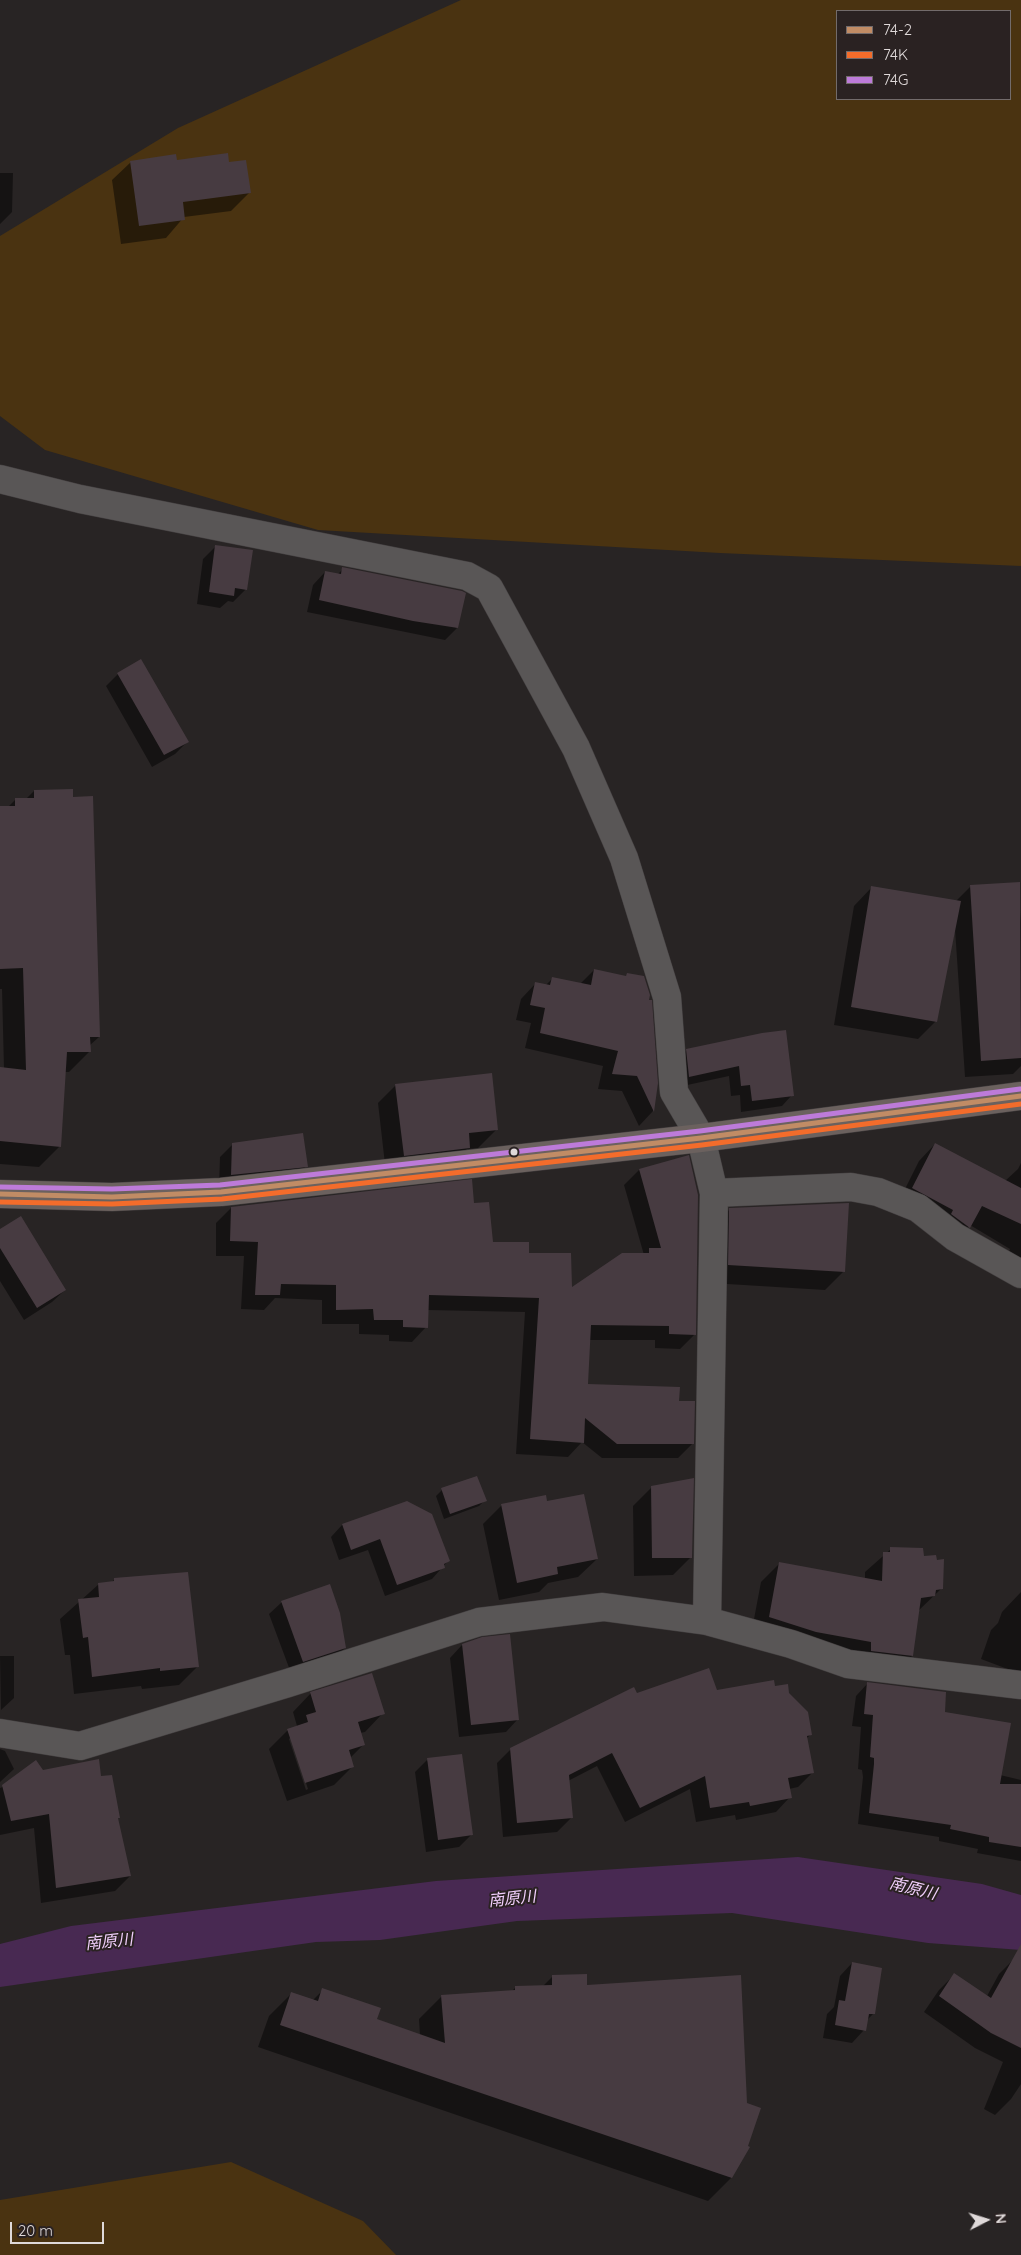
<!DOCTYPE html>
<html>
<head>
<meta charset="utf-8">
<style>
	body { margin:0 }
	#map { position:relative; width:1021px; height:2255px; overflow:hidden; background:#282424; font-family:Quicksand,sans-serif }
	canvas { display:block }
	.legend { position:absolute; left:836px; top:10px; width:175px; height:90px; box-sizing:border-box; background:#2a2222; border:1px solid #726b6b; margin:0; padding:6px 9px; list-style:none; font-size:15px; color:#dfd9d9 }
	.legend li { display:flex; align-items:center; gap:10px; height:25px }
	.legend b { width:25px; border:1px solid #726b6b }
	.north { position:absolute; left:961px; top:2195px; width:50px; height:50px; -webkit-text-stroke:4px #2a2222; paint-order:stroke; rotate:85deg; font-size:14px; font-weight:700; line-height:20px; text-align:center; color:#dfd9d9 }
	.north::after { content:''; display:block; margin:auto; width:18px; height:22px; background:#dfd9d9; clip-path:polygon(50% 0,100% 100%,50% 72%,0 100%) }
	.scale { position:absolute; left:10px; top:2222px; width:94px; height:22px; box-sizing:border-box; border:2px solid #dfd9d9; border-top:0; padding-left:6px; font-size:15px; line-height:18px; white-space:nowrap; color:#dfd9d9; -webkit-text-stroke:4px #2a2222; paint-order:stroke }
</style>
</head>
<body>
<div id="map">
<canvas width="1021" height="2255"></canvas>
<ul class="legend">
<li><b style="height:6px;background:#c18c65"></b>74-2</li>
<li><b style="height:6px;background:#f36c2b"></b>74K</li>
<li><b style="height:6px;background:#bd7bd9"></b>74G</li>
</ul>
<div class="north">N</div>
<div class="scale">20 m</div>
</div>
<script>
const ctx = document.querySelector('canvas').getContext('2d');
ctx.lineJoin = 'round';
function fillPath(path, color) {
  ctx.fillStyle = color;
  ctx.fill(path, 'evenodd');
}
function stroke(path, color, width, dash) {
  ctx.strokeStyle = color;
  ctx.lineWidth = width;
  ctx.lineCap = dash ? 'butt' : 'round';
  ctx.setLineDash(dash || []);
  ctx.stroke(path);
}
function drawText(font, color, halo, rows, align = 'center') {
  ctx.font = font + ' Quicksand,"Noto Sans JP",sans-serif';
  ctx.lineWidth = 4;
  ctx.setLineDash([]);
  ctx.textBaseline = 'middle';
  ctx.strokeStyle = halo;
  ctx.fillStyle = color;
  for (const [text, x, y, turn = 0] of rows) {
    ctx.save();
    ctx.translate(x, y);
    ctx.rotate((+turn || 0) * Math.PI / 180);
    ctx.textAlign = isNaN(turn) ? turn : align;
    if (halo) ctx.strokeText(text, 0, 0);
    ctx.fillText(text, 0, 0);
    ctx.restore();
  }
}
const green = new Path2D(`
	M 461,0 L 1021,0 L 1021,566 L 720,553 L 318,530 L 45,450 L 0,416 L 0,236 L 178,128 ZM 837,11 L 1010,11 L 1010,99 L 837,99 Z
	M 231,2162 L 363,2221 L 396,2255 L 0,2255 L 0,2200 Z`);
const water = new Path2D(`
	M 798,1857 L 982,1884 L 1021,1895 L 1021,1950 L 928,1943 L 732,1913 L 517,1921 L 380,1940 L 316,1942 L 0,1987 L 0,1944 L 71,1926 L 436,1881 Z`);
const shadow = new Path2D(`
	M 131,162 L 228,163 L 249,193 L 231,211 L 184,217 L 166,238 L 121,244 L 112,180 Z
	M 0,173 L 13,173 L 12,212 L 0,224 Z
	M 216,546 L 246,589 L 233,602 L 228,601 L 220,608 L 197,604 L 203,559 Z
	M 343,569 L 457,628 L 445,640 L 307,612 L 313,585 L 325,572 L 337,575 Z
	M 118,674 L 187,742 L 175,754 L 152,767 L 106,686 Z
	M 34,791 L 99,1037 L 89,1046 L 90,1051 L 69,1072 L 64,1072 L 60,1146 L 39,1167 L 0,1164 L 0,1069 L 4,1069 L 2,989 L 0,989 L 0,815 L 15,800 L 26,799 Z
	M 1018,883 L 1021,923 L 1021,1066 L 1013,1074 L 965,1077 L 955,929 L 936,1021 L 918,1039 L 834,1025 L 854,906 L 872,887 L 956,901 L 971,886 Z
	M 594,970 L 625,977 L 628,974 L 647,1001 L 655,1084 L 653,1111 L 639,1126 L 622,1091 L 598,1089 L 603,1066 L 525,1048 L 531,1023 L 516,1020 L 521,999 L 536,983 L 545,986 L 553,978 L 580,984 Z
	M 762,1034 L 792,1095 L 782,1106 L 741,1112 L 740,1095 L 731,1096 L 729,1076 L 678,1087 L 676,1061 L 687,1050 Z
	M 396,1085 L 497,1129 L 478,1148 L 467,1149 L 450,1166 L 386,1173 L 378,1103 Z
	M 233,1144 L 306,1166 L 294,1179 L 219,1187 L 220,1157 Z
	M 935,1144 L 1005,1181 L 1018,1169 L 1021,1163 L 1021,1260 L 1008,1254 L 1010,1249 L 970,1225 L 953,1243 L 897,1205 L 919,1161 Z
	M 688,1157 L 695,1334 L 680,1349 L 655,1348 L 655,1340 L 589,1340 L 586,1386 L 678,1402 L 693,1443 L 678,1458 L 602,1458 L 582,1442 L 568,1457 L 516,1454 L 525,1312 L 427,1310 L 426,1327 L 412,1342 L 389,1341 L 389,1335 L 359,1334 L 359,1324 L 322,1324 L 322,1300 L 275,1298 L 264,1310 L 241,1309 L 244,1256 L 216,1256 L 216,1223 L 231,1208 L 473,1205 L 492,1243 L 527,1254 L 570,1290 L 644,1255 L 624,1185 L 639,1170 Z
	M 730,1209 L 843,1272 L 825,1290 L 711,1283 L 711,1228 Z
	M 0,1231 L 65,1290 L 52,1302 L 24,1320 L 0,1281 Z
	M 652,1487 L 691,1557 L 673,1575 L 634,1576 L 633,1506 Z
	M 442,1490 L 485,1500 L 479,1506 L 444,1519 L 436,1496 Z
	M 407,1502 L 448,1561 L 432,1579 L 385,1596 L 368,1550 L 339,1560 L 331,1537 L 342,1525 Z
	M 546,1503 L 597,1559 L 578,1577 L 548,1583 L 539,1592 L 499,1600 L 483,1524 L 502,1505 Z
	M 891,1549 L 923,1557 L 942,1588 L 917,1612 L 912,1656 L 894,1674 L 751,1635 L 761,1582 L 779,1564 L 865,1579 L 865,1572 Z
	M 115,1579 L 198,1666 L 179,1685 L 142,1689 L 141,1686 L 74,1694 L 70,1655 L 65,1655 L 60,1619 L 99,1584 L 111,1583 Z
	M 1021,1592 L 1021,1674 L 981,1659 L 991,1630 L 998,1623 L 1002,1612 Z
	M 282,1602 L 345,1648 L 332,1660 L 291,1673 L 269,1614 Z
	M 462,1645 L 518,1719 L 506,1732 L 459,1737 L 450,1658 Z
	M 0,1656 L 14,1656 L 14,1698 L 1,1710 Z
	M 868,1683 L 943,1713 L 1000,1775 L 1021,1780 L 1021,1861 L 977,1853 L 978,1849 L 939,1841 L 939,1837 L 858,1824 L 863,1777 L 862,1770 L 858,1769 L 861,1727 L 852,1726 L 856,1696 Z
	M 774,1687 L 788,1694 L 811,1734 L 806,1739 L 812,1773 L 798,1787 L 789,1789 L 790,1797 L 776,1812 L 736,1820 L 735,1815 L 696,1822 L 690,1789 L 625,1822 L 597,1766 L 568,1781 L 572,1817 L 557,1832 L 503,1837 L 497,1763 L 511,1749 L 637,1695 Z
	M 311,1693 L 383,1713 L 365,1732 L 360,1733 L 364,1744 L 350,1758 L 352,1767 L 334,1785 L 287,1801 L 269,1749 L 288,1730 L 297,1726 L 293,1712 ZM 291,1737 L 308,1789 L 306,1790 L 289,1739 Z
	M 0,1749 L 5,1751 L 14,1769 L 0,1782 Z
	M 427,1760 L 471,1835 L 459,1847 L 426,1852 L 415,1772 Z
	M 43,1771 L 100,1777 L 119,1817 L 117,1819 L 130,1876 L 115,1891 L 41,1903 L 34,1828 L 0,1835 L 0,1788 Z
	M 1015,1958 L 1021,1961 L 1021,2084 L 1011,2099 L 995,2115 L 984,2109 L 1003,2062 L 975,2048 L 924,2012 L 939,1990 L 954,1975 L 987,1996 L 999,1974 Z
	M 852,1963 L 873,2014 L 866,2021 L 864,2030 L 852,2043 L 823,2038 L 827,2014 L 834,2007 L 840,1976 Z
	M 552,1977 L 585,1986 L 746,2104 L 731,2178 L 708,2201 L 258,2047 L 269,2016 L 292,1993 L 312,2001 L 323,1990 L 376,2020 L 420,2035 L 419,2019 L 442,1996 L 511,1992 L 515,1988 L 542,1987 Z`);
const building = new Path2D(`
	M 228,153 L 229,162 L 246,160 L 251,193 L 183,202 L 185,220 L 139,226 L 130,161 L 176,154 L 177,160 Z
	M 215,545 L 253,550 L 247,590 L 235,588 L 234,596 L 209,592 Z
	M 342,567 L 462,591 L 466,593 L 458,628 L 413,621 L 319,600 L 325,571 L 341,574 Z
	M 141,659 L 189,742 L 164,755 L 117,673 Z
	M 73,789 L 73,797 L 93,796 L 100,1037 L 90,1037 L 91,1052 L 67,1052 L 61,1147 L 0,1141 L 0,1067 L 26,1070 L 23,968 L 0,969 L 0,806 L 15,806 L 15,798 L 34,798 L 34,790 Z
	M 1020,882 L 1021,1058 L 981,1061 L 970,885 Z
	M 871,886 L 961,901 L 937,1022 L 851,1007 Z
	M 594,969 L 626,976 L 627,973 L 644,976 L 650,995 L 649,1000 L 652,1000 L 658,1083 L 654,1112 L 637,1076 L 612,1074 L 618,1051 L 540,1033 L 545,1008 L 530,1005 L 535,982 L 550,985 L 552,977 L 591,985 Z
	M 786,1030 L 794,1096 L 752,1101 L 750,1085 L 741,1086 L 739,1066 L 689,1077 L 686,1049 L 762,1033 Z
	M 492,1073 L 498,1130 L 469,1133 L 470,1148 L 404,1156 L 395,1084 Z
	M 303,1133 L 308,1167 L 231,1175 L 232,1143 Z
	M 935,1143 L 1021,1188 L 1021,1224 L 982,1206 L 970,1228 L 951,1214 L 953,1210 L 912,1188 Z
	M 689,1155 L 698,1195 L 696,1335 L 669,1334 L 669,1326 L 591,1325 L 588,1384 L 680,1387 L 679,1401 L 695,1401 L 694,1444 L 617,1444 L 585,1418 L 584,1443 L 530,1439 L 539,1298 L 429,1295 L 428,1328 L 403,1327 L 403,1320 L 374,1320 L 373,1309 L 336,1310 L 336,1285 L 281,1284 L 280,1295 L 255,1295 L 258,1242 L 230,1241 L 231,1207 L 472,1179 L 474,1203 L 489,1202 L 493,1242 L 529,1242 L 529,1253 L 571,1253 L 572,1287 L 622,1253 L 649,1253 L 649,1248 L 661,1248 L 639,1169 Z
	M 849,1203 L 845,1272 L 728,1265 L 729,1208 Z
	M 21,1216 L 66,1290 L 37,1308 L 0,1248 L 0,1229 Z
	M 477,1476 L 487,1501 L 450,1514 L 441,1488 Z
	M 694,1478 L 692,1558 L 652,1558 L 651,1486 Z
	M 584,1494 L 598,1559 L 557,1567 L 558,1574 L 517,1583 L 501,1504 L 546,1495 L 547,1501 Z
	M 407,1501 L 432,1514 L 450,1561 L 444,1564 L 445,1568 L 397,1585 L 380,1539 L 351,1550 L 342,1524 Z
	M 890,1547 L 923,1548 L 924,1556 L 936,1555 L 937,1560 L 944,1559 L 943,1589 L 936,1590 L 935,1596 L 921,1598 L 913,1656 L 871,1651 L 871,1642 L 816,1632 L 769,1617 L 779,1562 L 882,1581 L 883,1552 L 890,1552 Z
	M 188,1572 L 199,1667 L 160,1671 L 160,1668 L 92,1677 L 88,1637 L 83,1638 L 78,1599 L 99,1597 L 98,1583 L 114,1581 L 114,1578 Z
	M 330,1584 L 340,1613 L 346,1648 L 303,1662 L 281,1601 Z
	M 510,1634 L 519,1720 L 471,1725 L 462,1644 L 482,1637 Z
	M 709,1668 L 717,1690 L 774,1680 L 775,1686 L 788,1684 L 789,1693 L 808,1712 L 812,1735 L 807,1736 L 814,1773 L 788,1778 L 792,1798 L 750,1806 L 749,1802 L 710,1808 L 705,1776 L 640,1808 L 612,1753 L 569,1775 L 573,1818 L 517,1823 L 510,1748 L 634,1687 L 637,1693 Z
	M 372,1673 L 385,1714 L 358,1722 L 365,1745 L 349,1750 L 354,1767 L 305,1783 L 287,1729 L 308,1722 L 306,1715 L 316,1712 L 310,1692 Z
	M 867,1682 L 946,1692 L 945,1712 L 1011,1723 L 1000,1784 L 1021,1784 L 1021,1847 L 989,1842 L 989,1837 L 950,1829 L 951,1825 L 869,1813 L 874,1764 L 874,1758 L 870,1757 L 873,1715 L 864,1714 Z
	M 462,1754 L 473,1835 L 438,1840 L 427,1758 Z
	M 99,1759 L 101,1776 L 112,1775 L 120,1818 L 118,1818 L 131,1876 L 56,1888 L 49,1814 L 11,1821 L 2,1785 L 36,1760 L 43,1770 Z
	M 1021,1944 L 1021,2048 L 991,2033 L 939,1996 L 954,1973 L 991,1998 Z
	M 852,1962 L 882,1968 L 875,2014 L 869,2014 L 866,2031 L 835,2025 L 839,2000 L 845,2001 Z
	M 587,1974 L 587,1985 L 741,1975 L 747,2103 L 761,2108 L 748,2146 L 750,2147 L 732,2178 L 280,2025 L 291,1992 L 318,2001 L 322,1988 L 381,2008 L 377,2019 L 445,2043 L 441,1995 L 515,1990 L 515,1986 L 552,1985 L 552,1975 Z`);
const minor = new Path2D(`
	M 0,479 L 80,499 L 467,576 L 489,588 L 576,748 L 624,858 L 667,997 L 674,1092 L 701,1138 L 714,1193 L 707,1621
	M 714,1193 L 851,1187 L 878,1192 L 918,1208 L 955,1237 L 1021,1274
	M 0,1733 L 80,1746 L 288,1683 L 479,1622 L 603,1607 L 707,1621 L 791,1644 L 848,1664 L 1021,1685`);
const major = new Path2D(`
	M 0,1194 L 112,1197 L 221,1192 L 701,1138 L 1021,1096`);
const bus1 = new Path2D(`
	M 0,1194 L 112,1197 L 221,1192 L 701,1138 L 1021,1096`);
const bus2 = new Path2D(`
	M 0,1202 L 112,1204 L 222,1199 L 702,1145 L 1021,1104`);
const bus3 = new Path2D(`
	M 0,1187 L 112,1189 L 220,1185 L 700,1131 L 1020,1089`);
const markers = [
	[514,1152,4.5,"#dfd9d9"]
];
const waterNames = [
	["南原川",913,1889,14],
	["南原川",512,1899,-6],
	["南原川",109,1942,-6]
];
fillPath(green, '#4a3311');
fillPath(water, '#482952');
fillPath(shadow, '#0007');
fillPath(building, '#473b41');
stroke(minor, '#423e3f', 29);
stroke(major, '#423e3f', 29);
stroke(minor, '#595656', 28);
stroke(major, '#6b615e', 28);
stroke(bus1, '#c18c65', 5);
stroke(bus2, '#f36c2b', 5);
stroke(bus3, '#bd7bd9', 5);
for (const [x, y, r, color] of markers) {
  const dot = new Path2D();
  dot.arc(x, y, r, 0, 2 * Math.PI);
  ctx.fillStyle = color;
  ctx.fill(dot);
  stroke(dot, '#2a2222', 2);
}
drawText('italic 16px', '#f1cffc', '#2a2222', waterNames);
</script>
</body>
</html>
